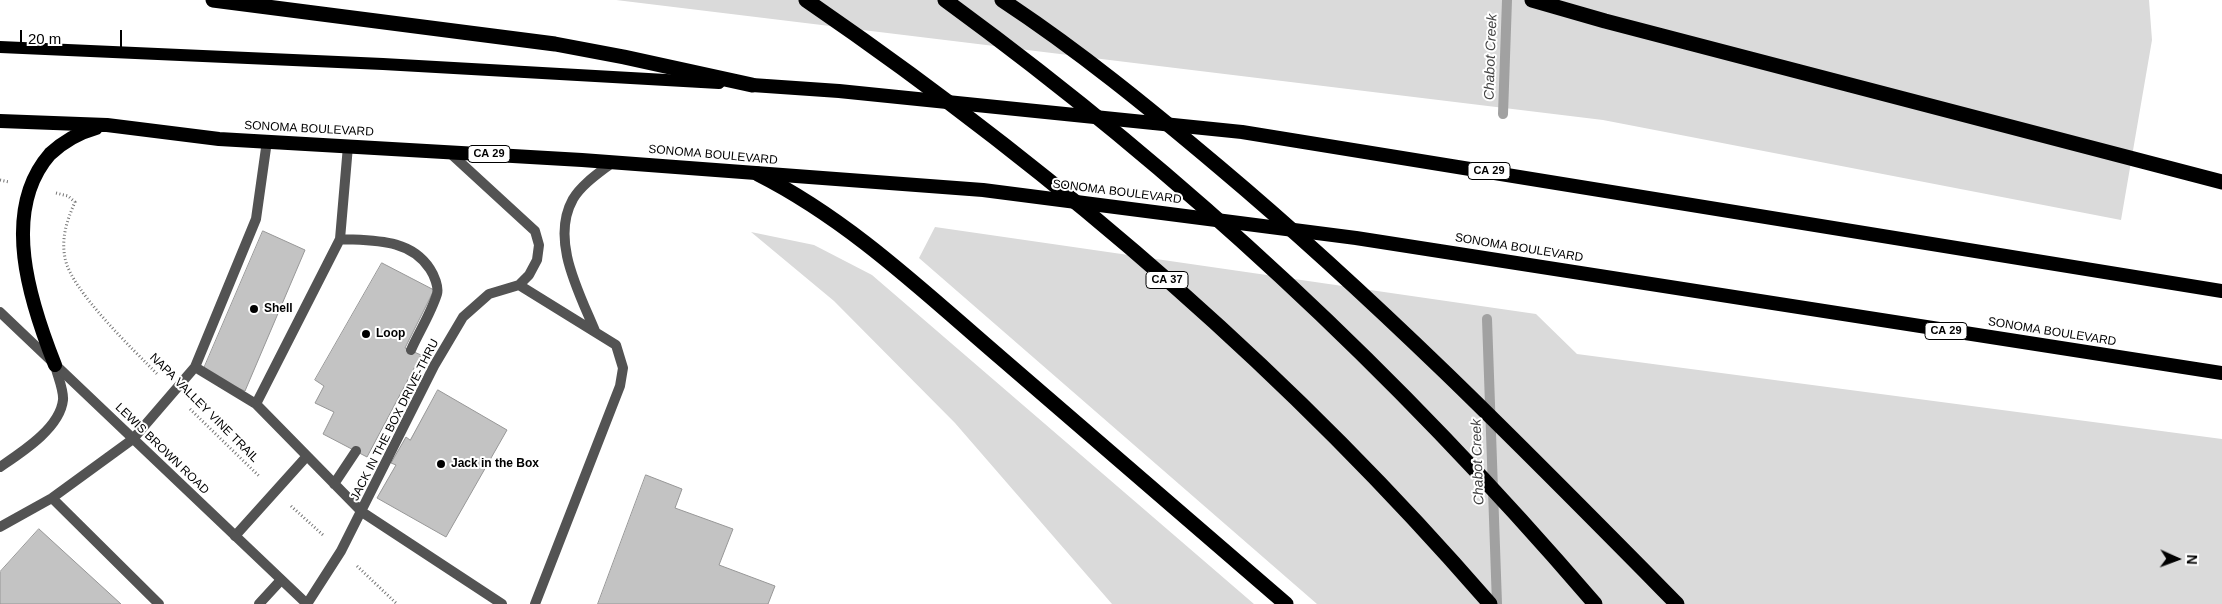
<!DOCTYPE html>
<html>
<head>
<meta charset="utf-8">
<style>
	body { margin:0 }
	#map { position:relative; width:2222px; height:604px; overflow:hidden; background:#fff; font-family:Arial,sans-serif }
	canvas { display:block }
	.north { position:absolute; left:2152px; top:534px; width:50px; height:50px; -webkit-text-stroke:4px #fff; paint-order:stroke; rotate:92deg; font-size:14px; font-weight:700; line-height:20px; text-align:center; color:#000 }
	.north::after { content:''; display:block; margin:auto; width:18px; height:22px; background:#000; clip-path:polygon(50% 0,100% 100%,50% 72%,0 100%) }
	.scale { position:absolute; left:20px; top:30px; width:102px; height:22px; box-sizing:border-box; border:2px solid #000; border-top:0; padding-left:6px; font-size:15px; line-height:18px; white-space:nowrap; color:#000; -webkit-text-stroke:4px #fff; paint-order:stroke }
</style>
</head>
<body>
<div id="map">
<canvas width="2222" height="604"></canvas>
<div class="north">N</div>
<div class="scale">20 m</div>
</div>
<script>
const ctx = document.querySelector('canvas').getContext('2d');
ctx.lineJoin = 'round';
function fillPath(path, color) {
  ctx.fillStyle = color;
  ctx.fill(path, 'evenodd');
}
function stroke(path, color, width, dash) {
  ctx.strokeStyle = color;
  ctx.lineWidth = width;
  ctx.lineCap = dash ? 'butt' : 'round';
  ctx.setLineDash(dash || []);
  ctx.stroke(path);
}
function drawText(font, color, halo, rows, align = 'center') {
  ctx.font = font + ' Arial,sans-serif';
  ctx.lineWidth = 4;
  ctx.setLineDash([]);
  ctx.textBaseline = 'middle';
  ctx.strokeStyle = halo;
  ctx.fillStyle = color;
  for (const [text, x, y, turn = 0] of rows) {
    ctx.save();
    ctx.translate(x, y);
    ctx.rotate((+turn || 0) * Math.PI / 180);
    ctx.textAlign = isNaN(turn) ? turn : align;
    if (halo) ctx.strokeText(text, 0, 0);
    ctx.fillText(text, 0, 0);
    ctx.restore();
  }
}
const green = new Path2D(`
	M 616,0 L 2149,0 L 2152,40 L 2121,220 L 1603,120 Z
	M 935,227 L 1536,314 L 1577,354 L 2222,439 L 2222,604 L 1317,604 L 919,258 Z
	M 751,232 L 814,245 L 872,275 L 1254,604 L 1112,604 L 955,423 L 834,301 Z`);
const stream = new Path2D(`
	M 1503,114 L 1507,0
	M 1487,319 L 1497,604`);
const building = new Path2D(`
	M 263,231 L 305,250 L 245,391 L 202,373 Z
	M 382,263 L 434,290 L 405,348 L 421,355 L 367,457 L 323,434 L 334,412 L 315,403 L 324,386 L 315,380 Z
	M 438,390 L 507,430 L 446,537 L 377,498 L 396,465 L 391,463 L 406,437 L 410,440 Z
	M 646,475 L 682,489 L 675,508 L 733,529 L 719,565 L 775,586 L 768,604 L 598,604 Z
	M 39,529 L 121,604 L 0,604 L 0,572 Z`);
const path = new Path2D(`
	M 0,180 L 9,182
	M 56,193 L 68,196 L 75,202 C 67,220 61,238 65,258 C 71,291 134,350 158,375
	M 190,409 L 259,476
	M 291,506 L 323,535
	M 357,566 L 397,604`);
const service = new Path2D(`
	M 348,146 L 340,239 L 256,404 L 362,512 L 502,604
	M 340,239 C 373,241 410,238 430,269 C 434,275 439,287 437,294 C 431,313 419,332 411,350
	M 519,285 L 616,345 L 623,368 L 620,386 L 535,604
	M 595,331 C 579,292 550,240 573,199 C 582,184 599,173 613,162
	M 195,367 L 256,404
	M 0,467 C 22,452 60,428 63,400 C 64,390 57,375 55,365
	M 334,484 L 356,451
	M 52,498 L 159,604
	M 0,527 L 52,498 L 133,439 L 195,367 L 256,219 L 267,141
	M 235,536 L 307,456
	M 259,604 L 281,580
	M 307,604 L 341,551 L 434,366 L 463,317 L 489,294 L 519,285 L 529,275 L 537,260 L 539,245 L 535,231 L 449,152`);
const tertiary = new Path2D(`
	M 0,312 L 307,604`);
const primary = new Path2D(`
	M 0,47 L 383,64 L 719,83`);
const trunk = new Path2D(`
	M 752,85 L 839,91 L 1242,132 L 2222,291
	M 0,121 L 107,125 L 219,139 L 582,160 L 983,190 L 1356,238 L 2222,373
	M 55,365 C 30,302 0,211 50,154 C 64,141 78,133 96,128`);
const motorway = new Path2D(`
	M 213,0 L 555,44 L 624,57 L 752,85
	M 806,0 C 1057,172 1290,373 1490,604
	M 945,0 C 1185,175 1402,379 1595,604
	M 1002,0 C 1078,50 1149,108 1219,167 C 1382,304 1528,453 1677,604
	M 1532,0 L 1605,21 L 2222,182
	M 758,174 C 849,220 923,291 1001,358 C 1096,440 1191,522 1286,604`);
const markers = [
	[254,309,5,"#000"],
	[366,334,5,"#000"],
	[441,464,5,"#000"]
];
const shields = [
	[489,154,42],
	[1489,171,42],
	[1167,280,42],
	[1946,331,42]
];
const shieldNames = [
	["CA 29",489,154],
	["CA 29",1489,171],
	["CA 37",1167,280],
	["CA 29",1946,331]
];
const streetNames = [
	["SONOMA BOULEVARD",309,129,3],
	["SONOMA BOULEVARD",713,155,5],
	["SONOMA BOULEVARD",1117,192,7],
	["SONOMA BOULEVARD",1519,248,9],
	["SONOMA BOULEVARD",2052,332,9],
	["NAPA VALLEY VINE TRAIL",204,408,45],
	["JACK IN THE BOX DRIVE-THRU",395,420,-63],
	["LEWIS BROWN ROAD",162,449,44]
];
const poiNames = [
	["Shell",264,309],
	["Loop",376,334],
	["Jack in the Box",451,464]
];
const waterNames = [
	["Chabot Creek",1491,57,-88],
	["Chabot Creek",1478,462,-92]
];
fillPath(green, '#dadada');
stroke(stream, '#a1a1a1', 10);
fillPath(building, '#c3c3c3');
stroke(building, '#979797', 1);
stroke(path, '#757575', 3, [1, 2.5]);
stroke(service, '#535353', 10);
stroke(tertiary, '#535353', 10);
stroke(primary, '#000', 12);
stroke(trunk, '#000', 14);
stroke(motorway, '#000', 15);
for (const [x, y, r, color] of markers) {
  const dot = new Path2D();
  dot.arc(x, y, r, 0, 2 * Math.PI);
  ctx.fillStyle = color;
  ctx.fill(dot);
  stroke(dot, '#fff', 2);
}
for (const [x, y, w] of shields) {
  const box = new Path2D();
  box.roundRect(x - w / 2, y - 8.5, w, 17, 4);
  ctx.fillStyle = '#fff';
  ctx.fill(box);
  stroke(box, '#000', 1);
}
drawText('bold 11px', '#000', null, shieldNames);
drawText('12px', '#000', '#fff', streetNames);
drawText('bold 12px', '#000', '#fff', poiNames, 'left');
drawText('italic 14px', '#424242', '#fff', waterNames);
</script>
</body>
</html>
